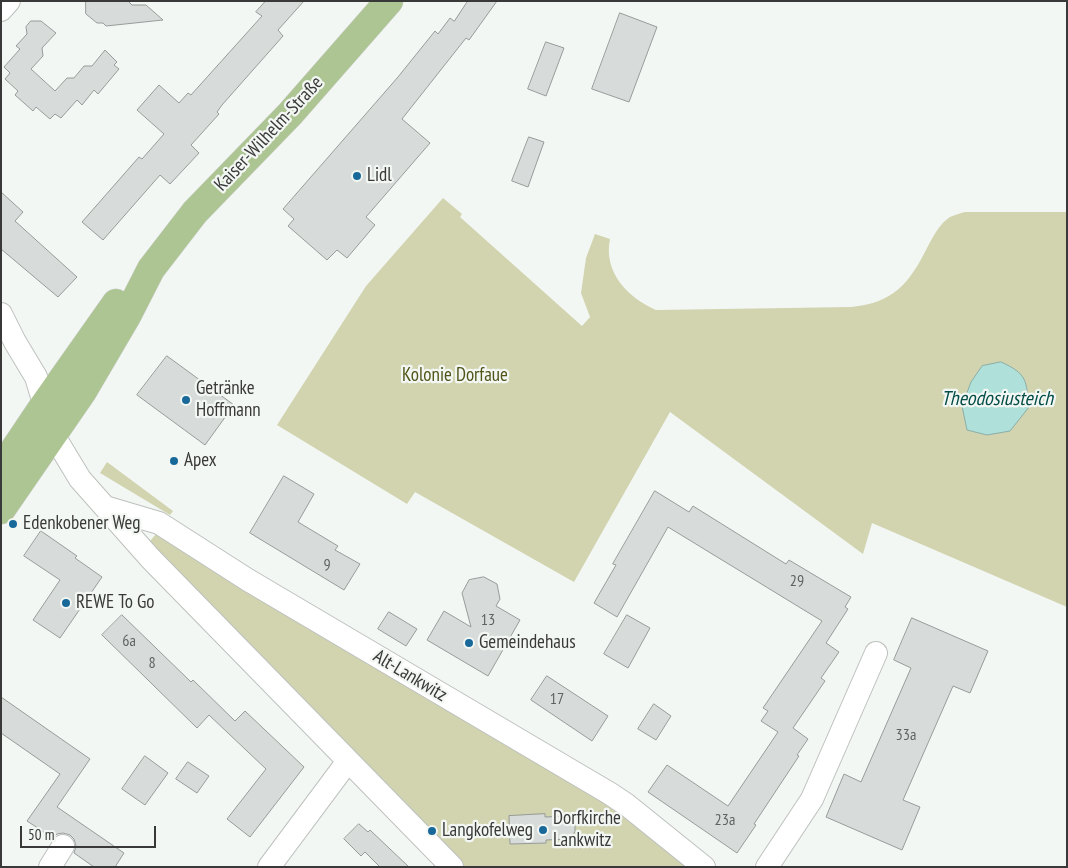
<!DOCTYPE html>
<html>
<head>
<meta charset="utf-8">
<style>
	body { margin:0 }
	#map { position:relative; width:1068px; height:868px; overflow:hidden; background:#f3f7f4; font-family:"PT Sans Narrow",sans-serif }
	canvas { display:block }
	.frame { position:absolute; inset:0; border:2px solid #383938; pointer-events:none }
	.scale { position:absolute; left:20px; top:826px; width:136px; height:22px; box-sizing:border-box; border:2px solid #383938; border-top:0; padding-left:6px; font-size:15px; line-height:18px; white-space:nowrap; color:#383938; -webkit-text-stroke:4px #f3f7f4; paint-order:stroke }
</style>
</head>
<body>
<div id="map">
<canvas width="1068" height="868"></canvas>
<div class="frame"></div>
<div class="scale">50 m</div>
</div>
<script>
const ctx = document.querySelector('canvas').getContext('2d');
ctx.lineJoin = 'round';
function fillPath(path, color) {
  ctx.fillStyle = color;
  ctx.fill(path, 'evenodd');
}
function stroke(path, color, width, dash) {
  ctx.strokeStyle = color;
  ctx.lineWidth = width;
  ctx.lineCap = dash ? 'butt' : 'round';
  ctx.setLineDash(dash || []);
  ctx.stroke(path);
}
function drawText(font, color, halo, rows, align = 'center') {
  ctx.font = font + ' "PT Sans Narrow",sans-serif';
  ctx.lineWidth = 4.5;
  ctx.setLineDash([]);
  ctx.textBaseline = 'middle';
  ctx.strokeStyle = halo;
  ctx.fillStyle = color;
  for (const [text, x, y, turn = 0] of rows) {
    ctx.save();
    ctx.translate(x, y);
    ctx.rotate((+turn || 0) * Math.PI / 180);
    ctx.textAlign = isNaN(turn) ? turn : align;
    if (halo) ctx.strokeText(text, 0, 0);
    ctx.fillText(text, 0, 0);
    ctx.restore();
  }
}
const green = new Path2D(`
	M 443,198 L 462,214 L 460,217 L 582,326 L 590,317 L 581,293 L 586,258 L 595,234 L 610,239 C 603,272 628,298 656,310 L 851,307 C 893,303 909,284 927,248 C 933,237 939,224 950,217 C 955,215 960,213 965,212 L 1067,212 L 1067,607 L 872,523 L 863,554 L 670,412 L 574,582 L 415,492 L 407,504 L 277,425 L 366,286 Z
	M 107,462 L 173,511 L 170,515 L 100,473 Z
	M 156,534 L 159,535 L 609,802 L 692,867 L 465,867 L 150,543 L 150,541 Z`);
const water = new Path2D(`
	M 1001,362 C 1028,374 1026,381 1029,407 L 1010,431 L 987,435 L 967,430 L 962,406 L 971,382 L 982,366 Z`);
const building = new Path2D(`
	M 86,1 L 128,1 L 132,5 L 146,5 L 163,20 L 106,26 L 103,23 L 97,23 L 86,14 Z
	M 266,1 L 304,1 L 278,30 L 283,36 L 222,105 L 217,112 L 219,114 L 191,145 L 199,153 L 170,184 L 160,175 L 103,240 L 82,222 L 139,157 L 142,159 L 164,134 L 137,110 L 159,85 L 179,103 L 188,93 L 191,95 L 262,16 L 256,12 Z
	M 468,1 L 497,1 L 469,40 L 466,38 L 402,119 L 430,143 L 366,217 L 375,225 L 347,258 L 337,250 L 327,260 L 288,226 L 294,219 L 283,209 L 398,77 L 435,31 L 438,34 L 450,18 L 454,21 Z
	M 620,13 L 657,27 L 629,102 L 592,89 Z
	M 31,21 L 41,21 L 56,33 L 42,48 L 43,56 L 31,69 L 55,91 L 67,78 L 74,78 L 84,66 L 92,66 L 105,50 L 117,62 L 114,65 L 119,69 L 98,94 L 94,90 L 82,105 L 77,100 L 61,118 L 55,114 L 50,119 L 36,107 L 33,111 L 15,95 L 18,91 L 5,79 L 10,73 L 4,67 L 20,49 L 16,46 L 27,34 L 26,27 Z
	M 546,42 L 564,48 L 546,96 L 528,89 Z
	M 529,137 L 544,142 L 528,187 L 512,181 Z
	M 1,192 L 23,212 L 15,221 L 77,277 L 58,297 L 1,249 Z
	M 167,356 L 234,405 L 205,445 L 137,395 Z
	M 284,476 L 314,494 L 298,522 L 338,546 L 335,550 L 360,564 L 344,590 L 250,533 Z
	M 655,491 L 689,512 L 693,506 L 786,564 L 789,560 L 851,597 L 845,607 L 848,609 L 826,643 L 839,652 L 821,678 L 825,681 L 793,728 L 808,739 L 797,755 L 799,756 L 754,824 L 756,825 L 737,853 L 648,792 L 667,765 L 728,806 L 778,732 L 761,721 L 768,711 L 763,708 L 822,621 L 668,527 L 617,617 L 594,603 L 616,565 L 613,564 Z
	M 41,531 L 77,556 L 75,558 L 102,577 L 60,638 L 33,620 L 60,580 L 24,556 Z
	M 484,577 L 497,584 L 500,599 L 496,606 L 520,620 L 488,676 L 427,640 L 444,611 L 471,627 L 462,593 L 469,580 Z
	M 389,612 L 417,629 L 406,646 L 378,629 Z
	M 122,615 L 191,682 L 193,680 L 235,721 L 245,711 L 304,767 L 250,837 L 227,819 L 266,769 L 209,715 L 197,728 L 102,635 Z
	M 627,615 L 650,628 L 628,668 L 604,654 Z
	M 912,618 L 988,651 L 970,693 L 953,686 L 903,800 L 920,807 L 902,850 L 826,817 L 844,774 L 861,782 L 911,668 L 894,660 Z
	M 547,676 L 608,716 L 592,741 L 531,700 Z
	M 1,697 L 90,759 L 57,807 L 124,853 L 115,867 L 94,867 L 74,853 L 76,846 L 74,839 L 70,835 L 63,833 L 57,834 L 53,838 L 27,821 L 60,774 L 1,733 Z
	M 654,704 L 671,716 L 656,740 L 638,729 Z
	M 145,756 L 168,773 L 145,805 L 122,789 Z
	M 188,762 L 209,776 L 197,793 L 176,779 Z
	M 545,814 L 545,817 L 567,816 L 575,823 L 575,832 L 569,839 L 546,840 L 546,843 L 510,844 L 509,816 Z
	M 359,824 L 368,832 L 370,830 L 409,867 L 380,867 L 365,852 L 361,856 L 344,839 Z`);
const minor = new Path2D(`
	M 1,10 L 9,1
	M 1,314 L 15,342 L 36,377 L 54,436 L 80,479 L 150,558 L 452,867
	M 105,507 L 159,523 L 248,580 L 609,793 L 627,805 L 704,867
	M 50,867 L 63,846
	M 269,867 L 348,761
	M 767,867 L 812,799 L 876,653`);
const major = new Path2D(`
	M 1,469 L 44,405 L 116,303
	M 1,510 L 83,391 L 127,316 L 151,269 L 195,212 L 290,114 L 389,1`);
const markers = [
	[357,176,5,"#18699a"],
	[186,400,5,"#18699a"],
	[174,461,5,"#18699a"],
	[13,524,5,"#18699a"],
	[66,603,5,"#18699a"],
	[469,643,5,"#18699a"],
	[543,830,5,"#18699a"],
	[432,831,5,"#18699a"]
];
const numberNames = [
	["9",327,565],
	["29",797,581],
	["13",488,620],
	["6a",129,641],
	["8",152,663],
	["17",557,699],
	["33a",906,735],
	["23a",725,820]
];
const streetNames = [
	["Kaiser-Wilhelm-Straße",269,134,-47],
	["Alt-Lankwitz",410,676,31]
];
const poiNames = [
	["Lidl",367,176],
	["Getränke",196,389],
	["Hoffmann",196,411],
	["Apex",184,461],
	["Edenkobener Weg",23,524],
	["REWE To Go",76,603],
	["Gemeindehaus",479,643],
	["Dorfkirche",553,819],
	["Lankwitz",553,841],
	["Langkofelweg",442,831]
];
const parkNames = [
	["Kolonie Dorfaue",455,376]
];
const waterNames = [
	["Theodosiusteich",997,399]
];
fillPath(green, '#d1d4af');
fillPath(water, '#afe0d9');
stroke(water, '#8baea9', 1);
fillPath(building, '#d7dcda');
stroke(building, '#979b99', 1);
stroke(minor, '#bdc1be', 24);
stroke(major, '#d3d3d3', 29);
stroke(minor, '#fff', 22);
stroke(major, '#adc592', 28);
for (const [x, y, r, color] of markers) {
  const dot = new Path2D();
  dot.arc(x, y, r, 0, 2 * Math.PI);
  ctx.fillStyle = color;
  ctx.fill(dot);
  stroke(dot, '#f3f7f4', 2);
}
drawText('16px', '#606260', null, numberNames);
drawText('19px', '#383938', '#f3f7f4', streetNames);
drawText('19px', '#383938', '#f3f7f4', poiNames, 'left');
drawText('19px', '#515417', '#f3f7f4', parkNames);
drawText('italic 20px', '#044d48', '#f3f7f4', waterNames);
</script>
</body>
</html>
